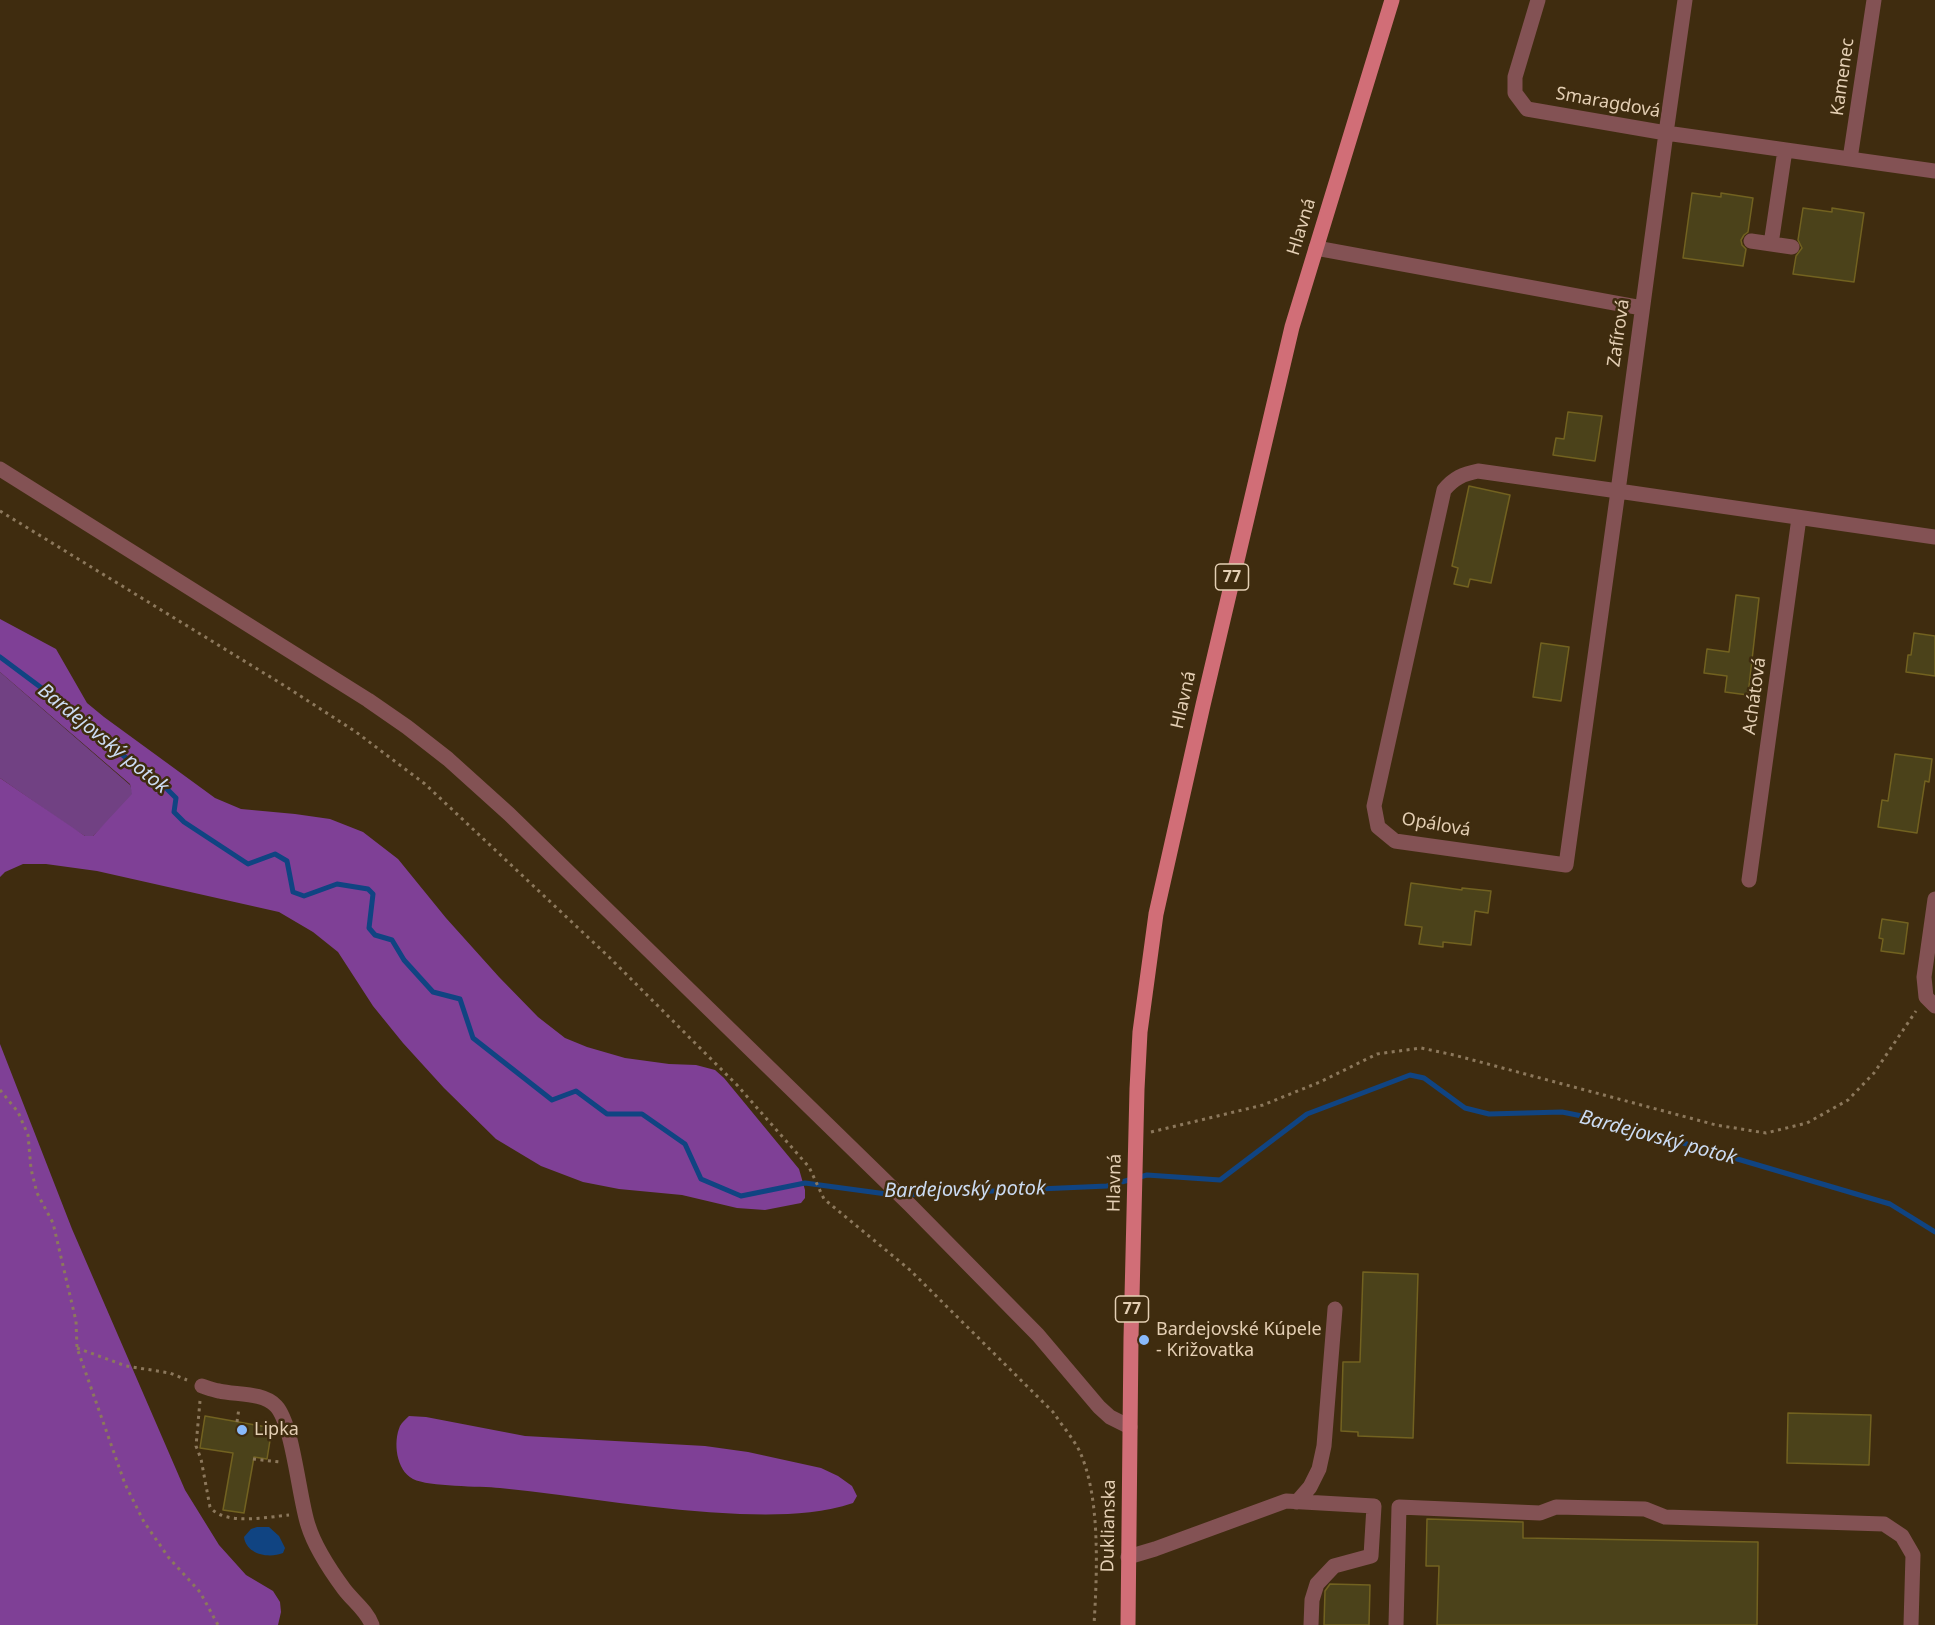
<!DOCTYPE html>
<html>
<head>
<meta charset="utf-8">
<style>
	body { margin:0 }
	canvas { display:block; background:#3f2c0f }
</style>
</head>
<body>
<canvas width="1935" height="1625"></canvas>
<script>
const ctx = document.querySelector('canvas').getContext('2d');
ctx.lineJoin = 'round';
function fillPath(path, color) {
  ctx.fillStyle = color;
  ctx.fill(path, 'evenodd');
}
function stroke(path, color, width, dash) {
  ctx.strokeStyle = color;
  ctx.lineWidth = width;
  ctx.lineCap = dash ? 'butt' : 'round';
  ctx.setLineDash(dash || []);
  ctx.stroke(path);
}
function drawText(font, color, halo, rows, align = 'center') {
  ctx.font = font + ' "Noto Sans",sans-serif';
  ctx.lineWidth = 5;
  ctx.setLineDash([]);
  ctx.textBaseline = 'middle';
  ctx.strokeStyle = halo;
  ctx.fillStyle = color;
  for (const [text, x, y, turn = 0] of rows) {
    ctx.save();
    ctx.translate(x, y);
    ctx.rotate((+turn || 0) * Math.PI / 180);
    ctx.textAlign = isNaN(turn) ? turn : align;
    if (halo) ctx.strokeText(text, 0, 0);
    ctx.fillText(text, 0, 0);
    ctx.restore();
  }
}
const green = new Path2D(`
	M 0,672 L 130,785 L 133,794 L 128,801 L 93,836 L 85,836 L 72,828 L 0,778 Z`);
const forest = new Path2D(`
	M 0,619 L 56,649 L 87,703 L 104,717 L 215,798 L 241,809 L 295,814 L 330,819 L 363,832 L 398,859 L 446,918 L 499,977 L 538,1017 L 565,1038 L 587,1047 L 625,1058 L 669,1064 L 696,1065 L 715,1070 L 724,1078 L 799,1169 L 805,1190 L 805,1198 L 801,1203 L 765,1210 L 737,1208 L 682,1195 L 619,1189 L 583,1182 L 541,1166 L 496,1139 L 444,1088 L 403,1043 L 373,1006 L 338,952 L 313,932 L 279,912 L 97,871 L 46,864 L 23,864 L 5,872 L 0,877 L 0,778 L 85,836 L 93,836 L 132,794 L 130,784 L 0,672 Z
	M 0,1044 L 72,1229 L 185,1490 L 219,1545 L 246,1575 L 273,1591 L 280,1602 L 281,1612 L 278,1625 L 0,1625 Z
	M 409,1416 L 426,1417 L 525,1436 L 705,1446 L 748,1452 L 821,1468 L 838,1476 L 852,1486 L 857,1496 L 853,1503 C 817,1515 778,1515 740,1514 C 659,1511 580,1496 500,1488 C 480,1486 429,1487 413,1479 C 396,1470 393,1442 400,1426 C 402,1422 406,1419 409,1416 Z`);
const water = new Path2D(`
	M 257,1527 L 269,1527 L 279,1536 L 285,1548 L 283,1553 C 268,1559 246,1554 244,1537 L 251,1529 Z`);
const stream = new Path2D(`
	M 0,657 L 47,692 L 125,757 L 161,783 L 176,798 L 174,812 L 184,822 L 248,864 L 275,854 L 287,861 L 293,892 L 304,896 L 337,884 L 368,889 L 373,894 L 369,928 L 375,935 L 392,940 L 404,960 L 433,992 L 460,999 L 473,1038 L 552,1100 L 576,1091 L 607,1114 L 642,1114 L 685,1144 L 701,1179 L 741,1196 L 805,1183 L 894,1195
	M 903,1195 L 1107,1186 L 1147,1175 L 1220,1180 L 1307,1114 L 1410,1075 L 1424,1078 L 1465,1108 L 1489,1114 L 1562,1112 L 1612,1122 L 1890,1204 L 1935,1232`);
const building = new Path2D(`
	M 1692,193 L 1721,197 L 1721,193 L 1753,198 L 1748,232 L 1744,235 L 1741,240 L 1742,245 L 1746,249 L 1743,266 L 1683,258 Z
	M 1803,208 L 1832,212 L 1832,208 L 1864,213 L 1854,282 L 1793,274 L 1796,256 L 1802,248 L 1798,240 Z
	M 1568,412 L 1602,416 L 1595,461 L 1553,455 L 1556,438 L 1564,439 Z
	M 1469,486 L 1510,495 L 1491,583 L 1470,579 L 1468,587 L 1454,584 L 1458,568 L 1452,566 Z
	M 1736,595 L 1759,598 L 1748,695 L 1725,692 L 1727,676 L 1704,673 L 1707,649 L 1729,652 Z
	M 1914,633 L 1935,636 L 1935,676 L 1906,672 L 1908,655 L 1911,655 Z
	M 1541,643 L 1569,647 L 1561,701 L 1533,697 Z
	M 1895,754 L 1932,759 L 1929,782 L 1925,781 L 1917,833 L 1878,827 L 1882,800 L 1888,801 Z
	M 1411,883 L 1462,890 L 1462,888 L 1491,891 L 1488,913 L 1475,911 L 1471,945 L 1443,942 L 1443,947 L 1419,944 L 1422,927 L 1405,925 Z
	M 1882,919 L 1908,923 L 1904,954 L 1881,951 L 1883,939 L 1879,938 Z
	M 1363,1272 L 1418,1274 L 1413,1438 L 1358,1436 L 1358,1432 L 1341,1431 L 1343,1362 L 1360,1362 Z
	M 1788,1413 L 1871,1415 L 1869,1465 L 1787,1463 Z
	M 205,1416 L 272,1428 L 267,1459 L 254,1457 L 244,1513 L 223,1510 L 233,1453 L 200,1448 Z
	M 1427,1519 L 1523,1522 L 1523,1538 L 1758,1542 L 1757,1625 L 1437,1625 L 1439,1566 L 1426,1566 Z
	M 1330,1584 L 1370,1585 L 1369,1625 L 1324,1625 L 1325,1591 Z`);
const path = new Path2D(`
	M 0,511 L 285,686 L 356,732 L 425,784 L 609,957 L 737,1085 L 809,1167 L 824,1199 L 910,1270 L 1053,1412 C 1061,1424 1072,1437 1079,1450 C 1101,1496 1097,1574 1094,1625
	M 0,1090 L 18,1112 L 28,1135 L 31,1169 L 37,1193 L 53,1223 L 76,1321 L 77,1348 L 125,1484 L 144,1522 L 169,1558 L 200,1592 L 218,1625
	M 1151,1132 L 1263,1105 L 1320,1082 L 1377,1054 L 1421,1048 L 1454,1055 L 1716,1125 L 1766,1133 L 1807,1123 L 1848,1100 L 1874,1073 L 1916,1011
	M 77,1348 L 126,1366 L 170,1373 L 187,1380
	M 200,1401 L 196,1446 L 201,1459 L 210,1507 C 225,1526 267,1517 289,1515
	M 237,1422 L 239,1408
	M 253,1459 L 280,1462`);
const minor = new Path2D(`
	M 1538,0 L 1515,77 L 1515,93 L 1527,109 L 1666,133 L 1685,0
	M 1850,159 L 1874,0
	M 1935,171 L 1666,133 L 1618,491 L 1935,537
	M 1751,241 L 1792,247
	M 1771,244 L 1785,150
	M 1316,248 L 1642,308
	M 0,469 L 368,700 L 407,727 L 448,759 L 509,814 L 910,1205 L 1038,1335 L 1099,1407 L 1110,1417 L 1130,1427
	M 1478,471 L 1618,491 L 1566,865 L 1395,841 L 1378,827 L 1374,806 L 1444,490 C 1454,478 1463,474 1478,471 Z
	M 1749,880 L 1799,518
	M 1935,899 L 1924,977 L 1926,997 L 1935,1006
	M 202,1386 C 208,1388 213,1390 219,1391 C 236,1395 263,1392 276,1406 C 293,1424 299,1498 308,1525 C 315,1548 330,1570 344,1589 C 353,1601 367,1611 372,1625
	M 1297,1502 L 1310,1487 L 1319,1469 L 1324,1446 L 1335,1309
	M 1128,1557 L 1155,1549 L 1286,1501 L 1374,1506 L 1371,1556 L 1334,1566 L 1317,1584 L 1312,1600 L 1311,1625
	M 1396,1625 L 1399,1507 L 1540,1513 L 1556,1507 L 1645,1509 L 1665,1517 L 1884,1524 L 1902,1536 L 1913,1555 L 1911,1625`);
const major = new Path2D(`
	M 1128,1625 L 1131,1338 L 1137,1089 L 1140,1032 L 1156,914 L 1203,705 L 1292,327 L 1392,0`);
const markers = [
	[1144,1340,6,"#89bafc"],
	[242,1430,6,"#89bafc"]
];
const shields = [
	[1232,577,33],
	[1132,1309,33]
];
const shieldNames = [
	["77",1232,577],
	["77",1132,1309]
];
const streetNames = [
	["Kamenec",1843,77,-82],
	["Smaragdová",1608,103,10],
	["Hlavná",1302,227,-73],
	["Zafírová",1619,333,-82],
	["Achátová",1755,696,-82],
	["Hlavná",1184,700,-77],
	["Opálová",1436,825,10],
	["Hlavná",1115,1183,-89],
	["Duklianska",1109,1526,-89]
];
const poiNames = [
	["Bardejovské Kúpele",1156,1330],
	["- Križovatka",1156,1351],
	["Lipka",254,1430]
];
const waterNames = [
	["Bardejovský potok",103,739,39],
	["Bardejovský potok",1658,1138,15],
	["Bardejovský potok",965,1190,-1]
];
fillPath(green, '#714183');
fillPath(forest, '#7f4096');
fillPath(water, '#104482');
stroke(stream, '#104482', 5);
fillPath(building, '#4b421a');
stroke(building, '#726220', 1.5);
stroke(path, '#8c785c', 3, [3, 4.5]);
stroke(minor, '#835254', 15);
stroke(major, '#d16e77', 15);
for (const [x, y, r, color] of markers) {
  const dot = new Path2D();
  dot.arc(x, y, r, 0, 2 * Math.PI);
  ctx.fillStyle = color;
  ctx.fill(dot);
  stroke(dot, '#3f2c0f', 2);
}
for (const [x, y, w] of shields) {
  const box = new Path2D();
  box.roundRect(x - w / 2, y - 13, w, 26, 4.5);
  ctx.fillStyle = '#3f2c0f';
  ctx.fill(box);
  stroke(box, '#e4cfb4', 1.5);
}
drawText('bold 16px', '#e4cfb4', null, shieldNames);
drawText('18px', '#e4cfb4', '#3f2c0f', streetNames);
drawText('18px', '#e4cfb4', '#3f2c0f', poiNames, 'left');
drawText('italic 20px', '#cbdbf2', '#3f2c0f', waterNames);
</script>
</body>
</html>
